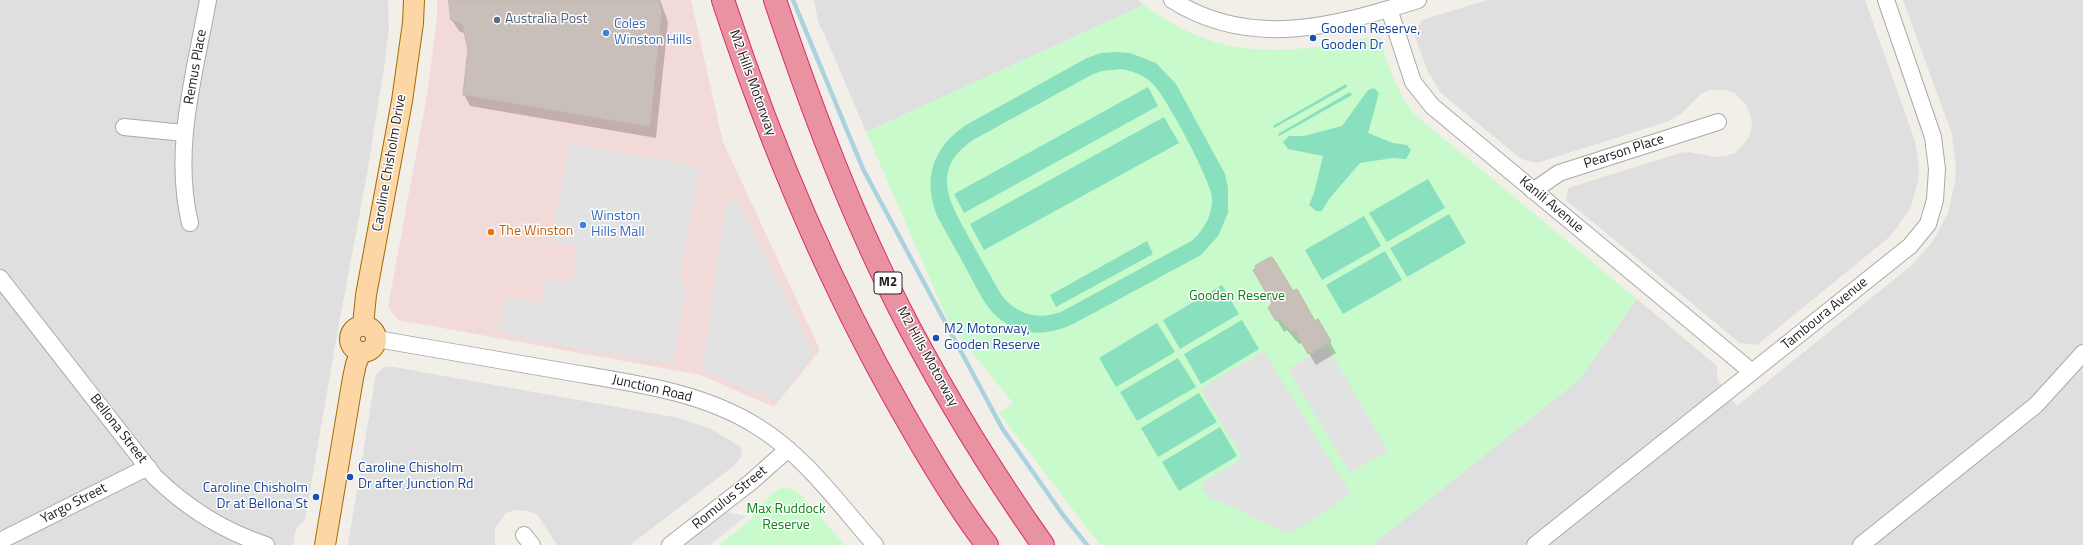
<!DOCTYPE html>
<html>
<head>
<meta charset="utf-8">
<style>
	body { margin:0 }
	canvas { display:block; background:#f2efe9 }
</style>
</head>
<body>
<canvas width="2083" height="545"></canvas>
<script>
const ctx = document.querySelector('canvas').getContext('2d');
ctx.lineJoin = 'round';
function fillPath(path, color) {
  ctx.fillStyle = color;
  ctx.fill(path, 'evenodd');
}
function stroke(path, color, width, dash) {
  ctx.strokeStyle = color;
  ctx.lineWidth = width;
  ctx.lineCap = dash ? 'butt' : 'round';
  ctx.setLineDash(dash || []);
  ctx.stroke(path);
}
function drawText(font, color, halo, rows, align = 'center') {
  ctx.font = font + ' "Titillium Web",sans-serif';
  ctx.lineWidth = 3;
  ctx.setLineDash([]);
  ctx.textBaseline = 'middle';
  ctx.strokeStyle = halo;
  ctx.fillStyle = color;
  for (const [text, x, y, turn = 0] of rows) {
    ctx.save();
    ctx.translate(x, y);
    ctx.rotate((+turn || 0) * Math.PI / 180);
    ctx.textAlign = isNaN(turn) ? turn : align;
    if (halo) ctx.strokeText(text, 0, 0);
    ctx.fillText(text, 0, 0);
    ctx.restore();
  }
}
const residential = new Path2D(`
	M 0,0 L 388,0 L 389,28 L 384,68 L 367,174 L 334,351 L 305,520 L 296,528 L 293,545 L 0,545 Z
	M 814,0 L 1138,0 L 1144,5 L 866,132 L 824,33 L 819,25 Z
	M 1487,0 L 1865,0 L 1915,141 L 1919,167 L 1918,181 L 1911,207 L 1896,229 L 1887,239 L 1757,345 L 1740,343 L 1566,200 L 1568,188 L 1680,153 L 1688,152 L 1717,157 L 1726,156 L 1735,153 L 1748,139 L 1751,130 L 1752,121 L 1746,104 L 1734,93 L 1726,90 L 1709,90 L 1701,94 L 1682,113 L 1669,121 L 1537,163 L 1521,159 L 1441,93 L 1428,72 L 1414,34 L 1422,20 Z
	M 1903,0 L 2083,0 L 2083,545 L 1372,545 L 1580,379 L 1637,299 L 1717,366 L 1717,379 L 1737,406 L 1912,265 L 1933,241 L 1948,213 L 1955,182 L 1956,166 L 1952,134 Z
	M 384,367 L 394,367 L 679,418 L 711,429 L 741,447 L 742,456 L 735,465 L 630,545 L 557,545 L 537,514 L 528,511 L 515,510 L 506,513 L 495,528 L 495,545 L 348,545 L 376,374 Z`);
const commercial = new Path2D(`
	M 437,0 L 691,0 L 723,142 L 820,350 L 774,407 L 701,375 L 398,320 L 388,307 L 427,95 L 437,18 Z`);
const park = new Path2D(`
	M 1144,5 C 1206,50 1252,55 1326,46 C 1344,43 1361,37 1380,37 C 1388,66 1396,90 1414,114 L 1637,299 L 1580,379 L 1372,545 L 1100,545 L 999,413 L 1013,403 L 951,327 L 866,132 Z
	M 781,488 L 793,489 L 802,496 L 845,545 L 719,545 L 750,520 L 772,493 Z`);
const pitch = new Path2D(`
	M 1115,52 L 1130,53 L 1156,63 L 1176,84 L 1225,174 L 1228,187 L 1228,213 L 1218,236 L 1201,255 L 1075,323 C 1043,339 1011,336 988,307 C 980,296 974,283 968,272 C 958,253 947,234 937,216 C 923,178 932,148 966,125 L 1087,58 L 1101,53 ZM 1121,69 C 1133,71 1144,75 1153,84 C 1165,95 1211,181 1212,197 C 1213,214 1205,228 1193,240 L 1061,312 C 1038,320 1018,315 1002,296 C 991,277 980,258 970,239 C 950,203 929,170 973,140 L 1093,74 L 1102,71 Z
	M 1346,84 L 1347,87 L 1274,128 L 1273,126 Z
	M 1148,87 L 1158,106 L 964,213 L 954,194 Z
	M 1374,88 L 1379,93 L 1368,133 L 1393,143 L 1407,145 L 1411,150 L 1406,159 L 1393,158 L 1360,163 L 1329,199 L 1322,211 L 1316,211 L 1309,205 L 1314,193 L 1323,156 L 1288,149 L 1283,142 L 1289,136 L 1304,136 L 1342,126 L 1368,90 Z
	M 1350,92 L 1352,95 L 1279,136 L 1278,134 Z
	M 1164,117 L 1179,143 L 984,250 L 970,224 Z
	M 1428,179 L 1445,208 L 1387,242 L 1369,213 Z
	M 1449,214 L 1466,243 L 1407,277 L 1390,248 Z
	M 1364,216 L 1381,246 L 1322,280 L 1305,250 Z
	M 1147,241 L 1153,254 L 1056,307 L 1050,295 Z
	M 1385,251 L 1402,280 L 1343,314 L 1326,285 Z
	M 1222,285 L 1239,314 L 1180,349 L 1163,320 Z
	M 1242,320 L 1259,349 L 1201,384 L 1184,354 Z
	M 1157,323 L 1175,352 L 1116,387 L 1099,358 Z
	M 1178,358 L 1196,387 L 1137,421 L 1120,392 Z
	M 1199,393 L 1217,422 L 1158,457 L 1141,428 Z
	M 1220,427 L 1237,456 L 1179,491 L 1162,462 Z`);
const parking = new Path2D(`
	M 569,143 L 700,167 L 680,278 L 687,288 L 673,364 L 535,341 L 497,330 L 507,297 L 541,303 L 546,278 L 572,283 L 577,247 L 551,241 Z
	M 736,197 L 814,352 L 777,401 L 702,371 L 725,204 Z
	M 1327,346 L 1388,451 L 1350,473 L 1288,369 Z
	M 1264,351 L 1351,494 L 1290,534 L 1209,497 L 1200,484 L 1243,458 L 1200,389 Z
	M 726,512 L 746,516 L 710,545 L 684,545 Z`);
const shadow = new Path2D(`
	M 450,0 L 660,0 L 668,22 L 656,138 L 470,106 L 464,94 L 469,49 L 466,34 L 459,31 L 452,20 Z
	M 1292,292 L 1315,322 L 1318,320 L 1336,353 L 1316,365 L 1302,342 L 1299,344 L 1287,330 L 1284,332 L 1270,308 Z`);
const stream = new Path2D(`
	M 793,0 L 863,169 L 1002,428 L 1063,515 L 1087,545`);
const building = new Path2D(`
	M 449,0 L 658,0 L 662,10 L 650,127 L 463,95 L 468,49 L 462,24 L 451,20 Z
	M 1271,257 L 1273,258 L 1293,291 L 1297,289 L 1315,321 L 1318,319 L 1331,341 L 1308,354 L 1295,331 L 1291,333 L 1287,326 L 1285,327 L 1280,319 L 1276,321 L 1268,308 L 1272,303 L 1253,270 L 1256,268 L 1255,266 Z`);
const minor = new Path2D(`
	M 1172,0 C 1251,50 1335,26 1418,0
	M 1389,9 L 1413,82 L 1432,106 L 1752,372
	M 124,127 L 184,133
	M 1533,191 L 1559,173 L 1718,122
	M 190,223 C 172,149 195,73 208,0
	M 0,278 L 155,477 C 187,508 223,531 266,545
	M 377,339 C 438,350 500,360 562,371 C 629,383 700,390 758,427 C 805,456 839,504 875,545
	M 524,535 L 532,545
	M 0,541 L 148,467
	M 670,545 L 751,482 L 788,449
	M 1535,545 L 1910,246 L 1928,224 L 1935,200 L 1937,169 L 1933,137 L 1886,0
	M 1861,545 L 2036,405 L 2083,353`);
const major = new Path2D(`
	M 363,325 L 366,295 L 402,101 L 413,23 L 414,0
	M350 339a13 13 0 1 1 26 0a13 13 0 1 1-26 0Z
	M 325,545 L 353,378 L 356,364 L 361,352`);
const highway = new Path2D(`
	M 723,0 C 770,143 827,280 902,411 C 928,457 955,503 987,545
	M 775,0 C 812,110 853,220 907,323 C 947,399 993,474 1043,545`);
const markers = [
	[497,20,4,"#5c6f8a"],
	[606,33,4,"#3f7fe0"],
	[1313,38,4,"#1a4fb4"],
	[583,225,4,"#3f7fe0"],
	[491,232,4,"#e8710a"],
	[936,338,4,"#1a4fb4"],
	[350,477,4,"#1a4fb4"],
	[316,497,4,"#1a4fb4"]
];
const shields = [
	[888,283,28]
];
const shieldNames = [
	["M2",888,283]
];
const serviceNames = [
	["Australia Post",505,20]
];
const shopNames = [
	["Coles",614,25],
	["Winston Hills",614,41],
	["Winston",591,217],
	["Hills Mall",591,233]
];
const transitNames = [
	["Gooden Reserve,",1321,30],
	["Gooden Dr",1321,46],
	["M2 Motorway,",944,330],
	["Gooden Reserve",944,346],
	["Caroline Chisholm",358,469],
	["Dr after Junction Rd",358,485],
	["Caroline Chisholm",308,489,"right"],
	["Dr at Bellona St",308,505,"right"]
];
const streetNames = [
	["Remus Place",196,67,-80],
	["M2 Hills Motorway",752,83,70],
	["Pearson Place",1624,152,-18],
	["Caroline Chisholm Drive",390,163,-80],
	["Kanili Avenue",1551,205,40],
	["Tamboura Avenue",1825,314,-39],
	["M2 Hills Motorway",927,357,61],
	["Junction Road",652,389,13],
	["Bellona Street",118,429,52],
	["Romulus Street",730,498,-39],
	["Yargo Street",74,504,-27]
];
const foodNames = [
	["The Winston",499,232]
];
const parkNames = [
	["Gooden Reserve",1237,297],
	["Max Ruddock",786,510],
	["Reserve",786,526]
];
fillPath(residential, '#e0dfdf');
fillPath(commercial, '#f2dad9');
fillPath(park, '#c8facc');
fillPath(pitch, '#88e0be');
fillPath(parking, '#e2e2e2');
fillPath(shadow, '#0003');
stroke(stream, '#aad3df', 4.5);
fillPath(building, '#c7bfb8');
stroke(building, '#c4b6ab', 1);
stroke(minor, '#a9a9a9', 18);
stroke(major, '#a06b00', 22);
stroke(highway, '#dc2a67', 24);
stroke(minor, '#fff', 16);
stroke(major, '#fcd6a4', 20);
stroke(highway, '#e892a2', 22);
for (const [x, y, r, color] of markers) {
  const dot = new Path2D();
  dot.arc(x, y, r, 0, 2 * Math.PI);
  ctx.fillStyle = color;
  ctx.fill(dot);
  stroke(dot, '#fff', 1.5);
}
for (const [x, y, w] of shields) {
  const box = new Path2D();
  box.roundRect(x - w / 2, y - 11, w, 22, 3);
  ctx.fillStyle = '#fff';
  ctx.fill(box);
  stroke(box, '#222', 1);
}
drawText('bold 13px', '#222', null, shieldNames);
drawText('14px', '#4e5e75', '#fff', serviceNames, 'left');
drawText('14px', '#366cbe', '#fff', shopNames, 'left');
drawText('14px', '#164399', '#fff', transitNames, 'left');
drawText('14px', '#222', '#fff', streetNames);
drawText('14px', '#c56008', '#fff', foodNames, 'left');
drawText('14px', '#0c8416', '#fff', parkNames);
</script>
</body>
</html>
